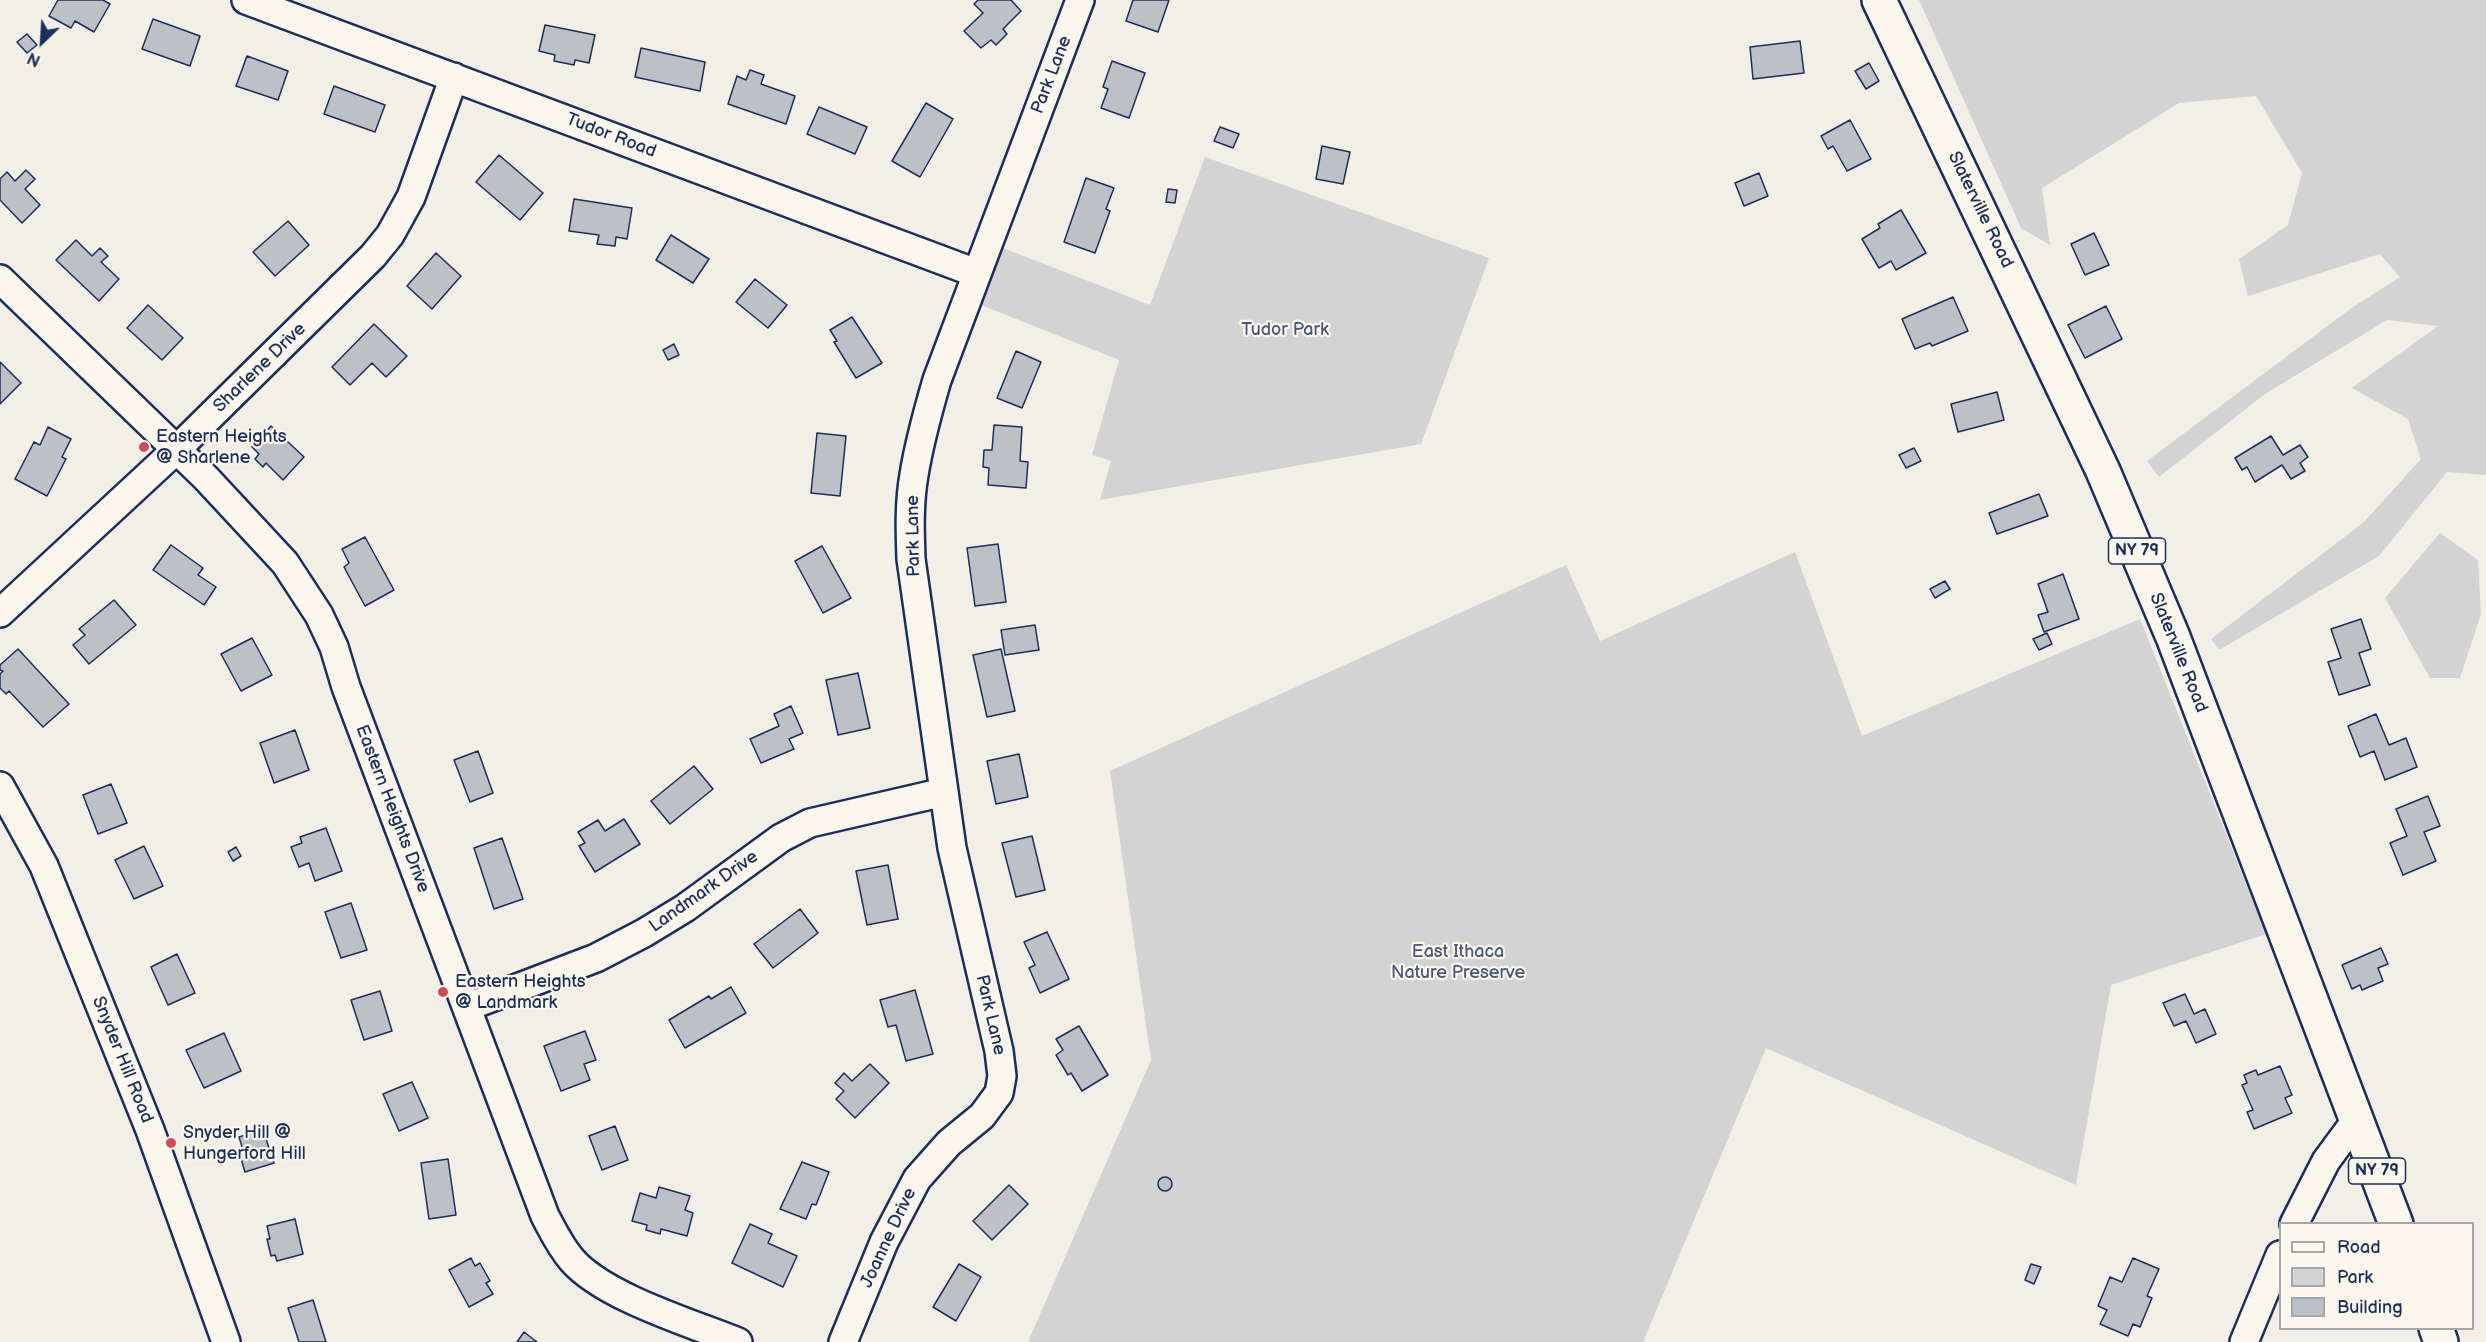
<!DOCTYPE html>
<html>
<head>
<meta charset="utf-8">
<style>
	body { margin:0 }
	#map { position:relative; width:2486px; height:1342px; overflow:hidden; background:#f2efe6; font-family:"Balsamiq Sans",sans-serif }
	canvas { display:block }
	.legend { position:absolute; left:2279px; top:1222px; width:195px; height:108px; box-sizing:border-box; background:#fbf7ec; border:2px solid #a1a7b3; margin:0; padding:8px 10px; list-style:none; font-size:18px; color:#1b2f5e }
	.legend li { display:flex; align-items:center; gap:12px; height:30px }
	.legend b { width:30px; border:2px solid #a1a7b3 }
	.north { position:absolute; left:12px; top:12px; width:60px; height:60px; -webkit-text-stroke:4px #fbf7ec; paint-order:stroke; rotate:205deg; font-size:16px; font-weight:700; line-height:24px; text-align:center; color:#1b2f5e }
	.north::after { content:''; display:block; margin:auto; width:21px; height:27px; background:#1b2f5e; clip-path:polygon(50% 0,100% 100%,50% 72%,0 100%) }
</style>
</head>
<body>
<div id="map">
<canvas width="2486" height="1342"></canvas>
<ul class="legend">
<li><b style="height:8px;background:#fbf7ec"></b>Road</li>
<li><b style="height:16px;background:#d2d3d2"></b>Park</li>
<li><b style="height:16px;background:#bdc0c4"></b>Building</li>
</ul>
<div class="north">N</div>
</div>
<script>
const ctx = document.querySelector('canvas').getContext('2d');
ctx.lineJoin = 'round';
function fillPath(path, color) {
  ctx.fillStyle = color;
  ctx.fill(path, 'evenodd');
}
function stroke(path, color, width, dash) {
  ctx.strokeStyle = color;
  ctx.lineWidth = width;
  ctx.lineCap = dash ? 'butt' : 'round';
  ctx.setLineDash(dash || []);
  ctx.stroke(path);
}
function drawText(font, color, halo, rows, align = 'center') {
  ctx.font = font + ' "Balsamiq Sans",sans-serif';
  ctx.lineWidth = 4.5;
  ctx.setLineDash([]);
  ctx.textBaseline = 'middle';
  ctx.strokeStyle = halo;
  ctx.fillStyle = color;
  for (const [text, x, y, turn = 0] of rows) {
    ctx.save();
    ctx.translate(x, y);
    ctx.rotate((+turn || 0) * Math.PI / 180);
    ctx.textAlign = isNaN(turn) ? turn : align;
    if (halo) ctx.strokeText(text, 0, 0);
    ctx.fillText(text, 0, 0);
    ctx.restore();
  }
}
const green = new Path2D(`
	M 1919,0 L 2486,0 L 2486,475 L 2447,472 L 2379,556 L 2219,650 L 2211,639 L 2364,522 L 2421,459 L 2408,419 L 2352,388 L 2438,326 L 2387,320 L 2265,394 L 2159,477 L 2147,461 L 2350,309 L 2400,277 L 2380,254 L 2248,296 L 2239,259 L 2288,225 L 2302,173 L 2256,96 L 2179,103 L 2042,188 L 2050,245 L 2021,228 Z
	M 1205,157 L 1489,258 L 1421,444 L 1100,500 L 1111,461 L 1092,455 L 1119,360 L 981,305 L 1003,248 L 1150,305 Z
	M 2440,533 L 2478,560 L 2481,614 L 2460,678 L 2430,678 L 2385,598 Z
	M 1795,552 L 1862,736 L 2140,619 L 2266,934 L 2111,985 L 2076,1185 L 1766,1048 L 1643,1342 L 1028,1342 L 1151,1060 L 1110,771 L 1566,565 L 1600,641 Z`);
const building = new Path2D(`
	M 58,0 L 103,0 L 110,4 L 94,32 L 75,21 L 71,28 L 49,16 Z
	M 978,0 L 1011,0 L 1021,11 L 1003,29 L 1007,34 L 996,45 L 991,40 L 981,48 L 964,31 L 983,13 L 974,4 Z
	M 1133,0 L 1169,0 L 1158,32 L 1126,21 Z
	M 153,19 L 200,36 L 190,66 L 142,49 Z
	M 545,25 L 595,35 L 589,63 L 575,60 L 574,65 L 554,61 L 555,55 L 539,51 Z
	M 27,34 L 37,45 L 27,53 L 17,42 Z
	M 1800,41 L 1804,73 L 1753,79 L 1750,47 Z
	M 641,48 L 705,62 L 700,91 L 635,77 Z
	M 247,56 L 288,71 L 278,100 L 236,86 Z
	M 1112,61 L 1145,73 L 1129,118 L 1101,108 L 1108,89 L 1103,87 Z
	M 1869,63 L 1879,81 L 1866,89 L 1855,71 Z
	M 750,70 L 764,75 L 761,84 L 795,96 L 786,124 L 728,104 L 737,76 L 746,80 Z
	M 334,86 L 385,105 L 375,132 L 324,114 Z
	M 926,103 L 953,119 L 920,177 L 892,161 Z
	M 819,107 L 867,127 L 855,154 L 807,134 Z
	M 1850,120 L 1871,159 L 1847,171 L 1833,146 L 1828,149 L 1821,136 Z
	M 1220,127 L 1239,134 L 1233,148 L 1214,141 Z
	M 1322,146 L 1350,152 L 1343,184 L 1316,179 Z
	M 499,155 L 543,193 L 520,220 L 476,182 Z
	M 26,170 L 35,179 L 25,189 L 40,205 L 22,223 L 0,200 L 0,179 L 7,172 L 15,181 Z
	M 1759,173 L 1768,196 L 1744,206 L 1735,183 Z
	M 1086,178 L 1114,188 L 1106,209 L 1110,211 L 1095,253 L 1064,242 Z
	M 1168,189 L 1177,190 L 1175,203 L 1166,202 Z
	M 574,199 L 632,208 L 627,239 L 616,237 L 615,246 L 597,244 L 599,235 L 569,231 Z
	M 1901,210 L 1926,253 L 1896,270 L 1891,261 L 1879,268 L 1862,239 L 1880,228 L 1878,224 Z
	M 288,221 L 309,245 L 275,276 L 253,252 Z
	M 2094,233 L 2109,265 L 2085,275 L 2071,244 Z
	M 671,235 L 709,259 L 693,283 L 656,260 Z
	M 76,240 L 92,256 L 100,248 L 108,256 L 101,262 L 119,279 L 99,301 L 56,260 Z
	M 436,253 L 461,276 L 432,309 L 407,286 Z
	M 755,279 L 787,305 L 768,328 L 736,302 Z
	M 1953,297 L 1968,331 L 1932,346 L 1930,343 L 1915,349 L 1902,319 Z
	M 148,305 L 183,338 L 162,360 L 127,328 Z
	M 2106,306 L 2122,339 L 2085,358 L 2068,325 Z
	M 852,317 L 882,363 L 856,378 L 834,342 L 837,341 L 830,330 Z
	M 374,324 L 407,356 L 386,377 L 372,363 L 350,385 L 332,367 Z
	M 674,344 L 679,355 L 668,360 L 663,350 Z
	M 1016,351 L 1041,362 L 1022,408 L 997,398 Z
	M 0,362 L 21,383 L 0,404 Z
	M 1997,392 L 2004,420 L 1958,432 L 1951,404 Z
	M 994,425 L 1022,427 L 1020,461 L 1028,462 L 1026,488 L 988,485 L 989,468 L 983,467 L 984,450 L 992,450 Z
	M 271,426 L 304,457 L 283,480 L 266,463 L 263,467 L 255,459 L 259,454 L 252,447 Z
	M 48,427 L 71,439 L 62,457 L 66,459 L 47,496 L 15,479 L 34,442 L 40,445 Z
	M 817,433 L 846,436 L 840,496 L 811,493 Z
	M 2271,436 L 2283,455 L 2300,445 L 2308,457 L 2300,463 L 2305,471 L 2291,479 L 2282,465 L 2255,482 L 2247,467 L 2242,470 L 2235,458 Z
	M 1914,448 L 1921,461 L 1906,468 L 1899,455 Z
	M 2039,494 L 2048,516 L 1997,534 L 1989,513 Z
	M 365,537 L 394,590 L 365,606 L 344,567 L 349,563 L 342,549 Z
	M 998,544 L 1006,602 L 975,606 L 967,548 Z
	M 171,545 L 203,568 L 198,575 L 216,587 L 204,605 L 153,570 Z
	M 822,546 L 851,598 L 823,613 L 795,561 Z
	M 2063,574 L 2079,619 L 2044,632 L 2038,615 L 2048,612 L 2038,584 Z
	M 1945,581 L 1950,589 L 1935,598 L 1930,589 Z
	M 114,600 L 136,625 L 89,664 L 73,645 L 85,635 L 79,629 Z
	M 2361,619 L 2371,649 L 2359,653 L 2370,685 L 2339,695 L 2328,662 L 2341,658 L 2331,629 Z
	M 1035,625 L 1039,650 L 1005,655 L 1001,630 Z
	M 2047,633 L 2052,644 L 2039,650 L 2033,639 Z
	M 252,638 L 272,675 L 241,691 L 221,654 Z
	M 18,649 L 69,704 L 43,727 L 9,691 L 6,694 L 0,688 L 0,674 L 3,671 L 0,670 L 0,665 Z
	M 1001,649 L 1015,711 L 987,717 L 973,655 Z
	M 858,673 L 870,728 L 838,735 L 826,680 Z
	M 791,706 L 803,733 L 789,739 L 794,749 L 761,763 L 750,739 L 779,726 L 774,714 Z
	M 2376,714 L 2389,745 L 2406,738 L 2417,767 L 2385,780 L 2374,751 L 2360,757 L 2348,726 Z
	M 295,730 L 309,770 L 274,783 L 260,743 Z
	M 478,751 L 493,793 L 470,802 L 454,760 Z
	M 1019,754 L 1028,797 L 996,804 L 987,761 Z
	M 694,766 L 713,789 L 670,824 L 651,801 Z
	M 111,784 L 127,823 L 98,834 L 83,795 Z
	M 2428,796 L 2440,826 L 2424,832 L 2436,861 L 2403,875 L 2390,843 L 2407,836 L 2396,809 Z
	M 624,819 L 640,844 L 595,872 L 579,846 L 585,843 L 578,832 L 598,820 L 605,831 Z
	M 326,828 L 342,871 L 315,881 L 309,863 L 299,867 L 291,847 L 302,843 L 300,837 Z
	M 1032,836 L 1045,890 L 1016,897 L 1002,843 Z
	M 502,838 L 523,899 L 494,909 L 474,848 Z
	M 144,846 L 163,886 L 134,899 L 115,860 Z
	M 236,847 L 241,856 L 233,861 L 228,852 Z
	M 888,865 L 898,919 L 867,925 L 856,871 Z
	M 351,903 L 367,950 L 341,958 L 325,912 Z
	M 800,909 L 818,933 L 773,968 L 754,944 Z
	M 1047,932 L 1069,979 L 1040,993 L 1029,968 L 1035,965 L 1024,942 Z
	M 2381,948 L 2388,964 L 2378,968 L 2383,981 L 2362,990 L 2360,985 L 2352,989 L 2342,965 Z
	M 177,954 L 195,993 L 168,1005 L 151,967 Z
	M 731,987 L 746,1013 L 685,1048 L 669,1020 L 709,996 L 711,999 Z
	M 915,990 L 933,1054 L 906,1061 L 896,1025 L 888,1027 L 880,1000 Z
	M 380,991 L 392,1031 L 364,1040 L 351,1000 Z
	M 2185,994 L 2194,1014 L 2205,1009 L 2216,1034 L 2196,1043 L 2186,1021 L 2174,1026 L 2163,1003 Z
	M 1079,1026 L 1108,1075 L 1082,1091 L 1071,1073 L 1068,1075 L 1056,1055 L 1063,1050 L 1056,1039 Z
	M 585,1031 L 596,1060 L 584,1064 L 590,1080 L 561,1091 L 544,1046 Z
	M 224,1033 L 241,1071 L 204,1088 L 186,1050 Z
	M 870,1064 L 889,1083 L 855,1118 L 836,1099 L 844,1091 L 835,1083 L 844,1073 L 852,1081 Z
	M 2280,1066 L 2292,1095 L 2285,1098 L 2292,1113 L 2254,1129 L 2247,1112 L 2253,1110 L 2242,1085 L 2247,1083 L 2244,1075 L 2256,1070 L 2258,1075 Z
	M 412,1082 L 428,1118 L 399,1131 L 383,1094 Z
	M 615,1126 L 628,1160 L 602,1170 L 589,1136 Z
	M 263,1130 L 274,1163 L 245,1172 L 239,1152 L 243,1150 L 239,1137 Z
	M 448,1159 L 456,1215 L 429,1219 L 421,1163 Z
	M 802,1162 L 829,1172 L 816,1205 L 812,1204 L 806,1219 L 780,1209 Z
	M1158 1184a7 7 0 1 1 14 0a7 7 0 1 1-14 0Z
	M 1009,1185 L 1028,1204 L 992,1240 L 973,1221 Z
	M 659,1187 L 690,1196 L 685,1210 L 693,1213 L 687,1236 L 661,1229 L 660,1234 L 646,1230 L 647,1225 L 632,1221 L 640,1193 L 656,1198 Z
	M 295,1219 L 303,1254 L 277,1261 L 275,1255 L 271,1256 L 267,1239 L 270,1239 L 267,1226 Z
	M 750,1224 L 772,1234 L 768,1243 L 797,1256 L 783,1287 L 732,1263 Z
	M 471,1258 L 475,1266 L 480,1263 L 490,1281 L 486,1283 L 493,1294 L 469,1307 L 449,1270 Z
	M 2133,1258 L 2159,1269 L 2147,1296 L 2152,1298 L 2140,1327 L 2133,1324 L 2128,1336 L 2100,1324 L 2107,1310 L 2098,1306 L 2110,1277 L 2122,1282 Z
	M 959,1264 L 981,1277 L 956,1321 L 933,1307 Z
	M 2031,1264 L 2041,1267 L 2034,1284 L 2025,1280 Z
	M 313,1300 L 326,1342 L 299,1342 L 288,1308 Z
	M 524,1332 L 537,1342 L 517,1342 Z`);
const minor = new Path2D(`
	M 246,0 L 976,273
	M 0,279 L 206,478 L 285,563 L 319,615 L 334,647 L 346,687 L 545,1216 C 553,1231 560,1246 572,1260 C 604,1297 691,1323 738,1342
	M 0,613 L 177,449 L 373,256 L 390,235 L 411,197 L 454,77
	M 0,786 L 44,866 L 150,1130 L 226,1342
	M 467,1007 L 596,958 L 644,933 L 685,908 L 781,838 L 810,823 L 944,792
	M 2294,1224 L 2326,1161 L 2357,1119
	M 843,1342 L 884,1242 L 917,1179 L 949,1143 L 982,1116 L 999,1093 L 1002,1076 L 999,1051 L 952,848 L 911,559 C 910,531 909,503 914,475 C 919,443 928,411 937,380 L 1080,0
	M 2244,1342 L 2280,1255`);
const highway = new Path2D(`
	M 1879,0 L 2103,471 L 2173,637 L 2396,1224
	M 2436,1328 L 2441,1342`);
const markers = [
	[144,447,6,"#d1495b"],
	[443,992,6,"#d1495b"],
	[171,1143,6,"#d1495b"]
];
const shields = [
	[2137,551,57],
	[2377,1171,57]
];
const shieldNames = [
	["NY 79",2137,551],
	["NY 79",2377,1171]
];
const streetNames = [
	["Park Lane",1052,75,-69],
	["Tudor Road",611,136,21],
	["Slaterville Road",1980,210,64],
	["Sharlene Drive",260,368,-44],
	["Park Lane",914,536,-91],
	["Slaterville Road",2178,653,68],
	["Eastern Heights Drive",392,809,69],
	["Landmark Drive",704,892,-35],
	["Park Lane",990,1015,77],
	["Snyder Hill Road",122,1060,68],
	["Joanne Drive",889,1238,-65]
];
const parkNames = [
	["Tudor Park",1285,330],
	["East Ithaca",1458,952],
	["Nature Preserve",1458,973]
];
const poiNames = [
	["Eastern Heights",156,437],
	["@ Sharlene",156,458],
	["Eastern Heights",455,982],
	["@ Landmark",455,1003],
	["Snyder Hill @",183,1133],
	["Hungerford Hill",183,1154]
];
fillPath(green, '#d2d3d2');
fillPath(building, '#bdc0c4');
stroke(building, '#1b2f5e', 1.5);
stroke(minor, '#1b2f5e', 32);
stroke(highway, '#1b2f5e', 38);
stroke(minor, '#fbf7ec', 27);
stroke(highway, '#fbf7ec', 33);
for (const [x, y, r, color] of markers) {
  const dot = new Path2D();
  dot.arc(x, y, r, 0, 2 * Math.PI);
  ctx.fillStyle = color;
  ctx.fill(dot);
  stroke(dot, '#fbf7ec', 2);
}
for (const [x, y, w] of shields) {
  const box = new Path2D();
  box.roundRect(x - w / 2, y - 13, w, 26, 4.5);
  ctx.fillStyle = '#fbf7ec';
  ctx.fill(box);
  stroke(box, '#1b2f5e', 1.5);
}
drawText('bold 16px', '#1b2f5e', null, shieldNames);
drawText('18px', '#1b2f5e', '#fbf7ec', streetNames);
drawText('18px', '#49587b', '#fbf7ec', parkNames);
drawText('18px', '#1b2f5e', '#fbf7ec', poiNames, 'left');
</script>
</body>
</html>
